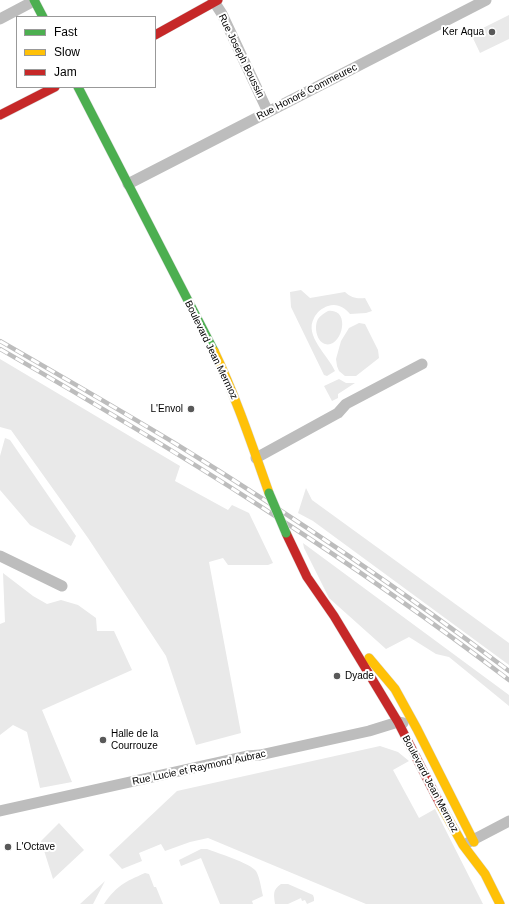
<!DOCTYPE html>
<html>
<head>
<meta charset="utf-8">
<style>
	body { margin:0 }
	#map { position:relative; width:509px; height:904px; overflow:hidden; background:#fff; font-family:Arial,sans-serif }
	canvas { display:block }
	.legend { position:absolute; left:16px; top:16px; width:140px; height:72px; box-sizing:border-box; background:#fff; border:1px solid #999; margin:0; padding:5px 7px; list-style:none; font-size:12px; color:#000 }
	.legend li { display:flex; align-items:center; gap:8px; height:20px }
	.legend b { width:20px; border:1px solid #999 }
</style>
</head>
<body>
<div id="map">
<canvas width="509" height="904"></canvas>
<ul class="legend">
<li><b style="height:5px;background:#4caf50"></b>Fast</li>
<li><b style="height:5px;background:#ffc107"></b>Slow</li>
<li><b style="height:5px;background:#c62828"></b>Jam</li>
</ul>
</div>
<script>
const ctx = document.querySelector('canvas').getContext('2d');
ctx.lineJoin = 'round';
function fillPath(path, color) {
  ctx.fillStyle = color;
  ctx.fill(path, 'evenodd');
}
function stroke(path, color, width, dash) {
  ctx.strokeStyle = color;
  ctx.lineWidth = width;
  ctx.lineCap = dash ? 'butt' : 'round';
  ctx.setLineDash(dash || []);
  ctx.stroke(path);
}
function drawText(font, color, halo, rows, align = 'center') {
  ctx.font = font + ' Arial,sans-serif';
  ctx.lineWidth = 4;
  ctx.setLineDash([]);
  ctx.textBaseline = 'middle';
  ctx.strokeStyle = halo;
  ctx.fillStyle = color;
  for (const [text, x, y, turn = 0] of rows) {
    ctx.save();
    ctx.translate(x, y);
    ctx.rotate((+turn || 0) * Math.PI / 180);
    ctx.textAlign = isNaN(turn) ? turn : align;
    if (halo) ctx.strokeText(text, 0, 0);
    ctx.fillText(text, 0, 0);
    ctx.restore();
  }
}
const green = new Path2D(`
	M 509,15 L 509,39 L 480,53 L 471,34 Z
	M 301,290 L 310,298 L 345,292 C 351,298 358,299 365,298 L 372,311 L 366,313 L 350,314 C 344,307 337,303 328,306 C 322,308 317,312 314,318 C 304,336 328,355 335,371 L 327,376 L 324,375 L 291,307 L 290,292 Z
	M 328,311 C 352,308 342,349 325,344 C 316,341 314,326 318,319 C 320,316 324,313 328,311 Z
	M 359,323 L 365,324 L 378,350 L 379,358 L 356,376 L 345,376 L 339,371 L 337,366 L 336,359 L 341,341 L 349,328 Z
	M 0,359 L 180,466 L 175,481 L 228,510 L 232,505 L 249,513 L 273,563 L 268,565 L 228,565 L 223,558 L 209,562 L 241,733 L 196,745 L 166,656 L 88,538 L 11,430 L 0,427 Z
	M 339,379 L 346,383 L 355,383 L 338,394 L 338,398 L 332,401 L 324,386 Z
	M 5,438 L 10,440 L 76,536 L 71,546 L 30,525 L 0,490 L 0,456 Z
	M 306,488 L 312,500 L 509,643 L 509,665 L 313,521 L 298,513 Z
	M 303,543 L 509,695 L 509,706 L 449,657 L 436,654 L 409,637 L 386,649 L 329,598 L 304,548 Z
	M 3,573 L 33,596 L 47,604 L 61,600 L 78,605 L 96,618 L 97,631 L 114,631 L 132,670 L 42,710 L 72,782 L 40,788 L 27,732 L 13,725 L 0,735 L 0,624 L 5,622 Z
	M 380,746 L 398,752 L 409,761 L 393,770 L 419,818 L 435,809 L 483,904 L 366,904 L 208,838 L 190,842 L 165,851 L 161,844 L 139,853 L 142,861 L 122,869 L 109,855 L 177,791 Z
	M 59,823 L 84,850 L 53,879 L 41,841 Z
	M 201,849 L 207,849 C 217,853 250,863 256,871 C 260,878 261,888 263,896 L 252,901 L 253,904 L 220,904 L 201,858 L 181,866 L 179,860 Z
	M 145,873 L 149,874 L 154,887 L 156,887 L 163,904 L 104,904 C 117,885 125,882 145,873 Z
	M 105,881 L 93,904 L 80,904 Z
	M 281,884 L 288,884 L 313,895 L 314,898 L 314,901 L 307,904 L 305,900 L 302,901 L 301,898 L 288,904 L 275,904 C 274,895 272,890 281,884 Z`);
const street = new Path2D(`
	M 213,0 L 222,14 L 268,112
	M 0,19 L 34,1
	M 128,184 L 486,0
	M 256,458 L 338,413 L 346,404 L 422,364
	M 0,556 L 62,586
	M 0,811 L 247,756 L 260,755 L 369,731 L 398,722 L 403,723
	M 469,842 L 509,821`);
const fast = new Path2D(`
	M 34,0 L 43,17
	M 78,87 L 214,351`);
const slow = new Path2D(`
	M 214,351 C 236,397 252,445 269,493
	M 369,658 L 395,689 L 417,729 L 474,842
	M 440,804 L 463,845 L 485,874 L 500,904`);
const jam = new Path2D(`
	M 155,35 L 218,0
	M 0,115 L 55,87
	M 286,533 L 307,577 L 334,616 L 398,722 L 440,804`);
const rail = new Path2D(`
	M 0,341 C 59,375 118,409 176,444 C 291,515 402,590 509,671
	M 0,349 C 176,450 348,557 509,680`);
const fastBridge = new Path2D(`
	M 269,493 L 286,533`);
const markers = [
	[492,32,4,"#595959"],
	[191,409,4,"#595959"],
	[337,676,4,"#595959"],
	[103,740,4,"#595959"],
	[8,847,4,"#595959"]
];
const poiNames = [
	["Ker Aqua",484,32,"right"],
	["L'Envol",183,409,"right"],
	["Dyade",345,676],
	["Halle de la",111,734],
	["Courrouze",111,746],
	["L'Octave",16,847]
];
const streetNames = [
	["Rue Joseph Boussin",241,56,64],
	["Rue Honoré Commeurec",307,92,-27],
	["Boulevard Jean Mermoz",211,350,64],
	["Rue Lucie et Raymond Aubrac",199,768,-12],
	["Boulevard Jean Mermoz",430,784,62]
];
fillPath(green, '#e9e9e9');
stroke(fast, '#dbdbdb', 10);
stroke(slow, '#dbdbdb', 10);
stroke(jam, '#dbdbdb', 10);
stroke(street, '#bdbdbd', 11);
stroke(fast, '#4caf50', 9);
stroke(slow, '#ffc107', 9);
stroke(jam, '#c62828', 9);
stroke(rail, '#bdbdbd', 4.5);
stroke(rail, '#fff', 3, [9]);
stroke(fastBridge, '#dbdbdb', 10, []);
stroke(fastBridge, '#4caf50', 9);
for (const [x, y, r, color] of markers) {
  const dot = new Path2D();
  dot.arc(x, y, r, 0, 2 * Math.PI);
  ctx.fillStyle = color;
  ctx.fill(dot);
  stroke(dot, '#fff', 1.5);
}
drawText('10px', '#000', '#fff', poiNames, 'left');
drawText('10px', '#000', '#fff', streetNames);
</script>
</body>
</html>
